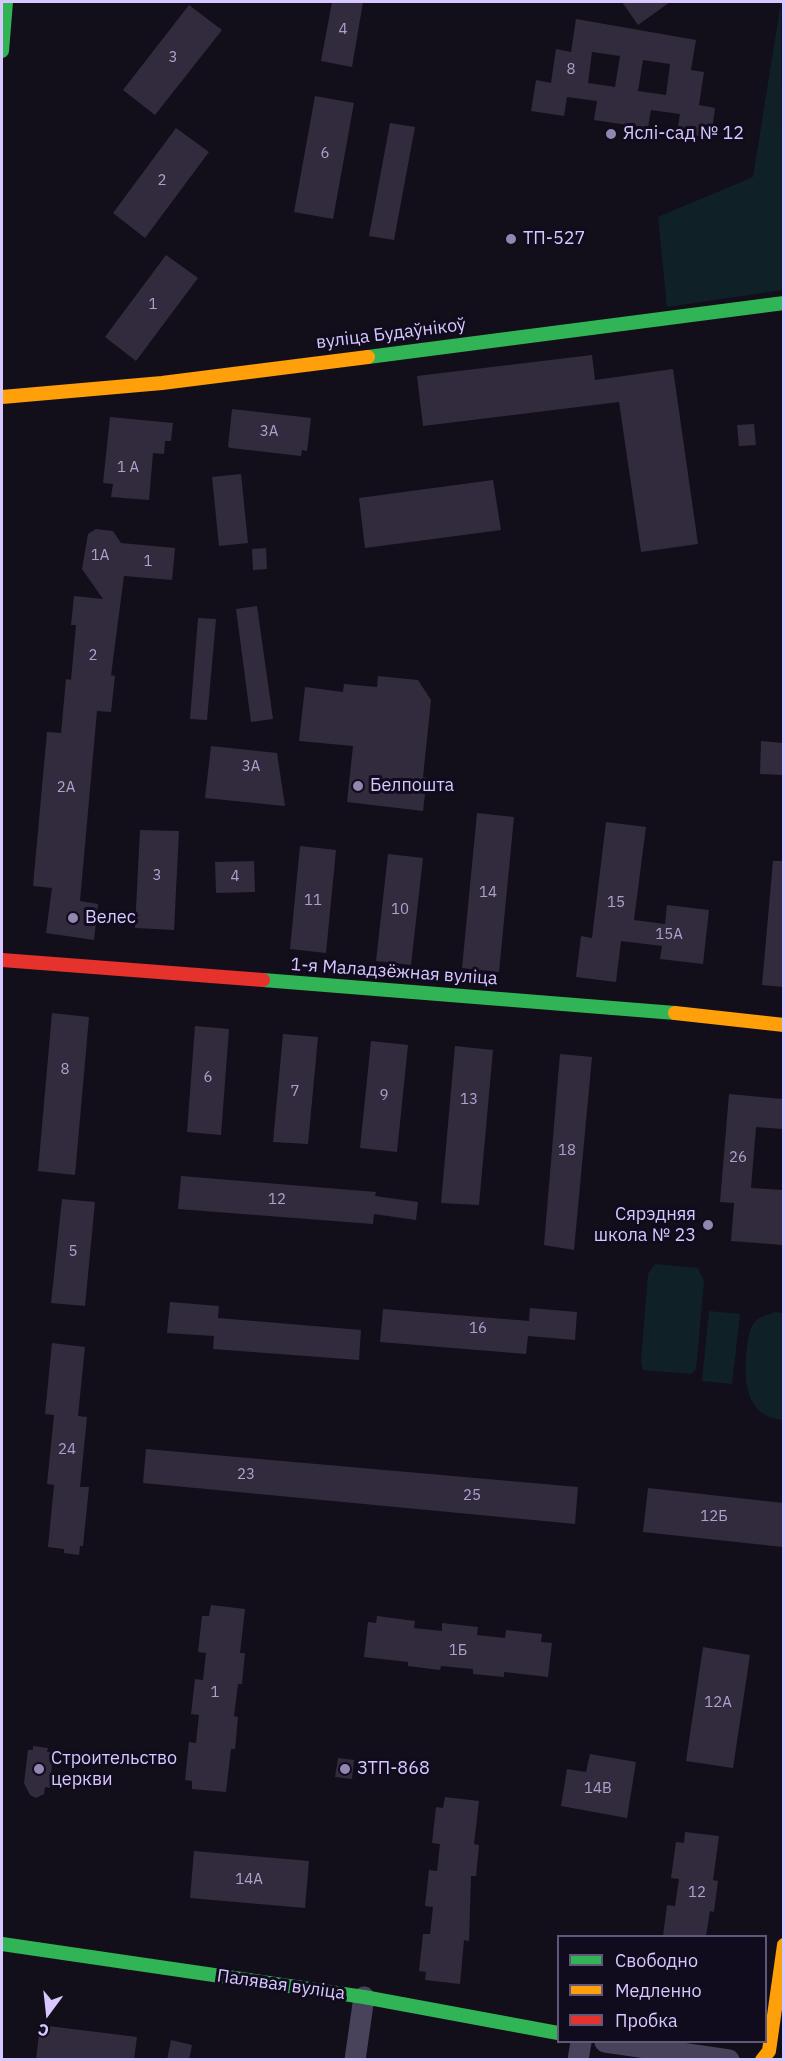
<!DOCTYPE html>
<html>
<head>
<meta charset="utf-8">
<style>
	body { margin:0 }
	#map { position:relative; width:785px; height:2061px; overflow:hidden; background:#120f1a; font-family:"IBM Plex Sans",sans-serif }
	canvas { display:block }
	.frame { position:absolute; inset:0; border:3px solid #d8c8ff; pointer-events:none }
	.legend { position:absolute; left:557px; top:1935px; width:210px; height:108px; box-sizing:border-box; background:#110b1e; border:2px solid #615778; margin:0; padding:8px 10px; list-style:none; font-size:18px; color:#d8c8ff }
	.legend li { display:flex; align-items:center; gap:12px; height:30px }
	.legend b { width:30px; border:2px solid #615778 }
	.north { position:absolute; left:18px; top:1983px; width:60px; height:60px; -webkit-text-stroke:4px #110b1e; paint-order:stroke; rotate:195deg; font-size:16px; font-weight:700; line-height:24px; text-align:center; color:#d8c8ff }
	.north::after { content:''; display:block; margin:auto; width:21px; height:27px; background:#d8c8ff; clip-path:polygon(50% 0,100% 100%,50% 72%,0 100%) }
</style>
</head>
<body>
<div id="map">
<canvas width="785" height="2061"></canvas>
<div class="frame"></div>
<ul class="legend">
<li><b style="height:8px;background:#30b455"></b>Свободно</li>
<li><b style="height:8px;background:#ff9f0a"></b>Медленно</li>
<li><b style="height:8px;background:#e5322d"></b>Пробка</li>
</ul>
<div class="north">С</div>
</div>
<script>
const ctx = document.querySelector('canvas').getContext('2d');
ctx.lineJoin = 'round';
function fillPath(path, color) {
  ctx.fillStyle = color;
  ctx.fill(path, 'evenodd');
}
function stroke(path, color, width, dash) {
  ctx.strokeStyle = color;
  ctx.lineWidth = width;
  ctx.lineCap = dash ? 'butt' : 'round';
  ctx.setLineDash(dash || []);
  ctx.stroke(path);
}
function drawText(font, color, halo, rows, align = 'center') {
  ctx.font = font + ' "IBM Plex Sans",sans-serif';
  ctx.lineWidth = 6;
  ctx.setLineDash([]);
  ctx.textBaseline = 'middle';
  ctx.strokeStyle = halo;
  ctx.fillStyle = color;
  for (const [text, x, y, turn = 0] of rows) {
    ctx.save();
    ctx.translate(x, y);
    ctx.rotate((+turn || 0) * Math.PI / 180);
    ctx.textAlign = isNaN(turn) ? turn : align;
    if (halo) ctx.strokeText(text, 0, 0);
    ctx.fillText(text, 0, 0);
    ctx.restore();
  }
}
const green = new Path2D(`
	M 781,2 L 783,290 L 667,307 L 658,217 L 753,177 Z
	M 655,1264 L 698,1268 L 704,1281 L 696,1369 L 691,1374 L 643,1370 L 641,1361 L 648,1274 Z
	M 709,1311 L 740,1314 L 732,1384 L 702,1381 Z
	M 775,1312 L 783,1313 L 783,1420 C 747,1417 744,1384 746,1355 C 748,1344 747,1333 754,1323 C 758,1317 768,1315 775,1312 Z`);
const building = new Path2D(`
	M 332,2 L 363,2 L 352,67 L 321,61 Z
	M 622,2 L 670,2 L 638,25 Z
	M 189,5 L 222,30 L 155,115 L 123,90 Z
	M 576,19 L 696,40 L 691,70 L 704,72 L 699,105 L 715,108 L 711,138 L 677,133 L 680,114 L 651,110 L 648,128 L 594,120 L 597,101 L 567,97 L 564,116 L 531,111 L 536,80 L 551,83 L 556,49 L 571,52 ZM 592,52 L 620,56 L 615,87 L 588,83 ZM 643,60 L 670,64 L 666,95 L 638,91 Z
	M 315,96 L 354,103 L 333,219 L 294,212 Z
	M 390,123 L 415,127 L 394,240 L 369,236 Z
	M 176,128 L 209,152 L 145,238 L 113,213 Z
	M 166,255 L 198,278 L 136,361 L 105,337 Z
	M 592,355 L 595,380 L 673,369 L 698,544 L 641,552 L 619,402 L 423,426 L 417,376 Z
	M 232,409 L 311,418 L 307,451 L 302,450 L 301,456 L 231,448 L 228,447 Z
	M 110,417 L 173,423 L 171,441 L 165,441 L 164,454 L 153,453 L 149,500 L 111,497 L 113,484 L 103,483 Z
	M 754,424 L 756,445 L 739,446 L 737,425 Z
	M 241,474 L 248,543 L 219,546 L 212,477 Z
	M 493,480 L 501,530 L 365,548 L 359,498 Z
	M 96,529 L 113,531 L 121,543 L 175,548 L 172,580 L 124,576 L 111,675 L 115,676 L 111,712 L 97,711 L 80,901 L 98,904 L 94,940 L 46,933 L 52,888 L 33,886 L 47,732 L 61,733 L 66,679 L 71,680 L 76,625 L 71,625 L 74,596 L 103,599 L 82,569 L 88,534 Z
	M 266,548 L 267,569 L 253,570 L 252,549 Z
	M 257,606 L 273,719 L 251,722 L 236,609 Z
	M 198,618 L 216,619 L 207,720 L 190,719 Z
	M 378,676 L 418,680 L 431,700 L 423,777 L 427,778 L 423,811 L 347,802 L 353,746 L 299,741 L 305,687 L 343,692 L 344,684 L 377,687 Z
	M 761,741 L 783,743 L 783,775 L 760,774 Z
	M 211,746 L 277,753 L 285,806 L 205,798 Z
	M 477,813 L 514,817 L 499,972 L 462,968 Z
	M 606,822 L 646,827 L 634,920 L 665,924 L 667,905 L 709,910 L 703,964 L 660,959 L 662,946 L 621,941 L 616,982 L 576,977 L 581,936 L 592,938 Z
	M 140,830 L 179,831 L 174,930 L 135,928 Z
	M 300,846 L 336,850 L 326,953 L 290,949 Z
	M 388,854 L 423,858 L 411,965 L 376,961 Z
	M 254,861 L 255,892 L 216,893 L 215,862 Z
	M 773,861 L 783,861 L 783,987 L 762,985 Z
	M 52,1013 L 89,1017 L 75,1175 L 38,1171 Z
	M 195,1026 L 229,1029 L 221,1135 L 187,1132 Z
	M 283,1034 L 318,1037 L 308,1144 L 273,1142 Z
	M 371,1041 L 408,1045 L 397,1152 L 360,1148 Z
	M 455,1046 L 493,1050 L 479,1205 L 441,1203 Z
	M 560,1054 L 592,1057 L 574,1250 L 544,1245 Z
	M 729,1094 L 783,1099 L 783,1129 L 756,1127 L 751,1188 L 783,1190 L 783,1245 L 731,1241 L 734,1203 L 720,1202 Z
	M 181,1176 L 376,1192 L 375,1196 L 418,1202 L 416,1220 L 374,1214 L 373,1224 L 178,1209 Z
	M 62,1199 L 95,1202 L 85,1306 L 51,1303 Z
	M 170,1302 L 219,1306 L 218,1318 L 361,1330 L 359,1360 L 213,1349 L 214,1336 L 167,1333 Z
	M 530,1308 L 577,1312 L 575,1340 L 528,1336 L 526,1354 L 380,1342 L 383,1309 L 529,1321 Z
	M 52,1343 L 85,1347 L 78,1416 L 87,1417 L 80,1487 L 89,1487 L 83,1546 L 80,1546 L 79,1555 L 64,1553 L 64,1549 L 48,1547 L 54,1485 L 47,1484 L 54,1415 L 45,1414 Z
	M 146,1449 L 578,1487 L 575,1524 L 143,1483 Z
	M 648,1488 L 783,1503 L 783,1547 L 643,1532 Z
	M 211,1605 L 245,1609 L 240,1653 L 245,1653 L 242,1684 L 238,1684 L 234,1716 L 238,1717 L 235,1749 L 231,1749 L 226,1792 L 192,1789 L 192,1781 L 185,1780 L 189,1742 L 196,1743 L 199,1715 L 191,1714 L 195,1679 L 203,1680 L 206,1653 L 198,1652 L 202,1616 L 209,1616 Z
	M 377,1616 L 415,1621 L 414,1628 L 442,1631 L 442,1623 L 478,1627 L 477,1635 L 505,1638 L 506,1630 L 542,1634 L 541,1642 L 552,1643 L 548,1677 L 504,1672 L 504,1677 L 473,1674 L 473,1669 L 441,1666 L 440,1670 L 408,1666 L 408,1662 L 364,1657 L 368,1622 L 376,1623 Z
	M 703,1647 L 750,1655 L 733,1768 L 686,1761 Z
	M 33,1746 L 48,1748 L 47,1752 L 53,1752 L 50,1788 L 45,1787 L 44,1794 L 36,1798 L 30,1795 L 24,1783 L 28,1750 L 33,1750 Z
	M 590,1754 L 636,1762 L 627,1818 L 561,1806 L 567,1769 L 586,1772 Z
	M 338,1758 L 354,1760 L 352,1779 L 335,1777 Z
	M 445,1797 L 479,1801 L 474,1844 L 479,1845 L 476,1876 L 471,1876 L 469,1941 L 464,1940 L 460,1984 L 425,1980 L 426,1972 L 419,1971 L 423,1934 L 430,1934 L 433,1907 L 425,1906 L 429,1870 L 437,1871 L 440,1844 L 432,1843 L 436,1807 L 443,1808 Z
	M 685,1832 L 719,1836 L 713,1880 L 718,1881 L 714,1912 L 710,1911 L 706,1936 L 663,1936 L 667,1905 L 675,1906 L 679,1879 L 671,1878 L 676,1842 L 684,1843 Z
	M 194,1851 L 309,1861 L 305,1908 L 190,1898 Z
	M 40,2025 L 137,2037 L 134,2060 L 36,2060 Z
	M 171,2040 L 192,2045 L 189,2060 L 167,2060 Z`);
const street = new Path2D(`
	M 605,2042 L 729,2060
	M 355,2060 L 364,1997
	M 578,2060 L 581,2042`);
const fast = new Path2D(`
	M 2,51 L 6,2
	M 368,357 L 784,303
	M 263,980 L 675,1013
	M 2,1944 L 364,1997 L 558,2033`);
const slow = new Path2D(`
	M 2,397 L 162,383 L 368,357
	M 675,1013 L 784,1025
	M 762,2060 L 769,2051 L 784,1945`);
const jam = new Path2D(`
	M 2,960 L 263,980`);
const markers = [
	[611,134,6,"#9387af"],
	[511,239,6,"#9387af"],
	[358,786,6,"#9387af"],
	[73,918,6,"#9387af"],
	[708,1225,6,"#9387af"],
	[39,1769,6,"#9387af"],
	[345,1769,6,"#9387af"]
];
const numberNames = [
	["4",343,30],
	["3",173,58],
	["8",571,70],
	["6",325,154],
	["2",162,181],
	["1",153,305],
	["3А",269,432],
	["1 А",128,468],
	["1А",100,556],
	["1",148,562],
	["2",93,656],
	["3А",251,767],
	["2А",66,788],
	["3",157,876],
	["4",235,877],
	["14",488,893],
	["11",313,901],
	["15",616,903],
	["10",400,910],
	["15А",669,935],
	["8",65,1070],
	["6",208,1078],
	["7",295,1092],
	["9",384,1096],
	["13",469,1100],
	["18",567,1151],
	["26",738,1158],
	["12",277,1200],
	["5",73,1252],
	["16",478,1329],
	["24",67,1450],
	["23",246,1475],
	["25",472,1496],
	["12Б",714,1517],
	["1Б",458,1651],
	["1",215,1693],
	["12А",718,1703],
	["14В",598,1789],
	["14А",249,1880],
	["12",697,1893]
];
const poiNames = [
	["Яслі-сад № 12",623,134],
	["ТП-527",523,239],
	["Белпошта",370,786],
	["Велес",85,918],
	["Сярэдняя",696,1215,"right"],
	["школа № 23",696,1236,"right"],
	["Строительство",51,1759],
	["церкви",51,1780],
	["ЗТП-868",357,1769]
];
const streetNames = [
	["вуліца Будаўнікоў",391,334,-7],
	["1-я Маладзёжная вуліца",394,972,4],
	["Палявая вуліца",281,1985,8]
];
fillPath(green, '#0f2126');
fillPath(building, '#322b3d');
stroke(street, '#48435b', 21);
stroke(fast, '#30b455', 14);
stroke(slow, '#ff9f0a', 14);
stroke(jam, '#e5322d', 14);
for (const [x, y, r, color] of markers) {
  const dot = new Path2D();
  dot.arc(x, y, r, 0, 2 * Math.PI);
  ctx.fillStyle = color;
  ctx.fill(dot);
  stroke(dot, '#110b1e', 2);
}
drawText('15px', '#aea1ce', null, numberNames);
drawText('18px', '#d8c8ff', '#110b1e', poiNames, 'left');
drawText('18px', '#d8c8ff', '#110b1e', streetNames);
</script>
</body>
</html>
